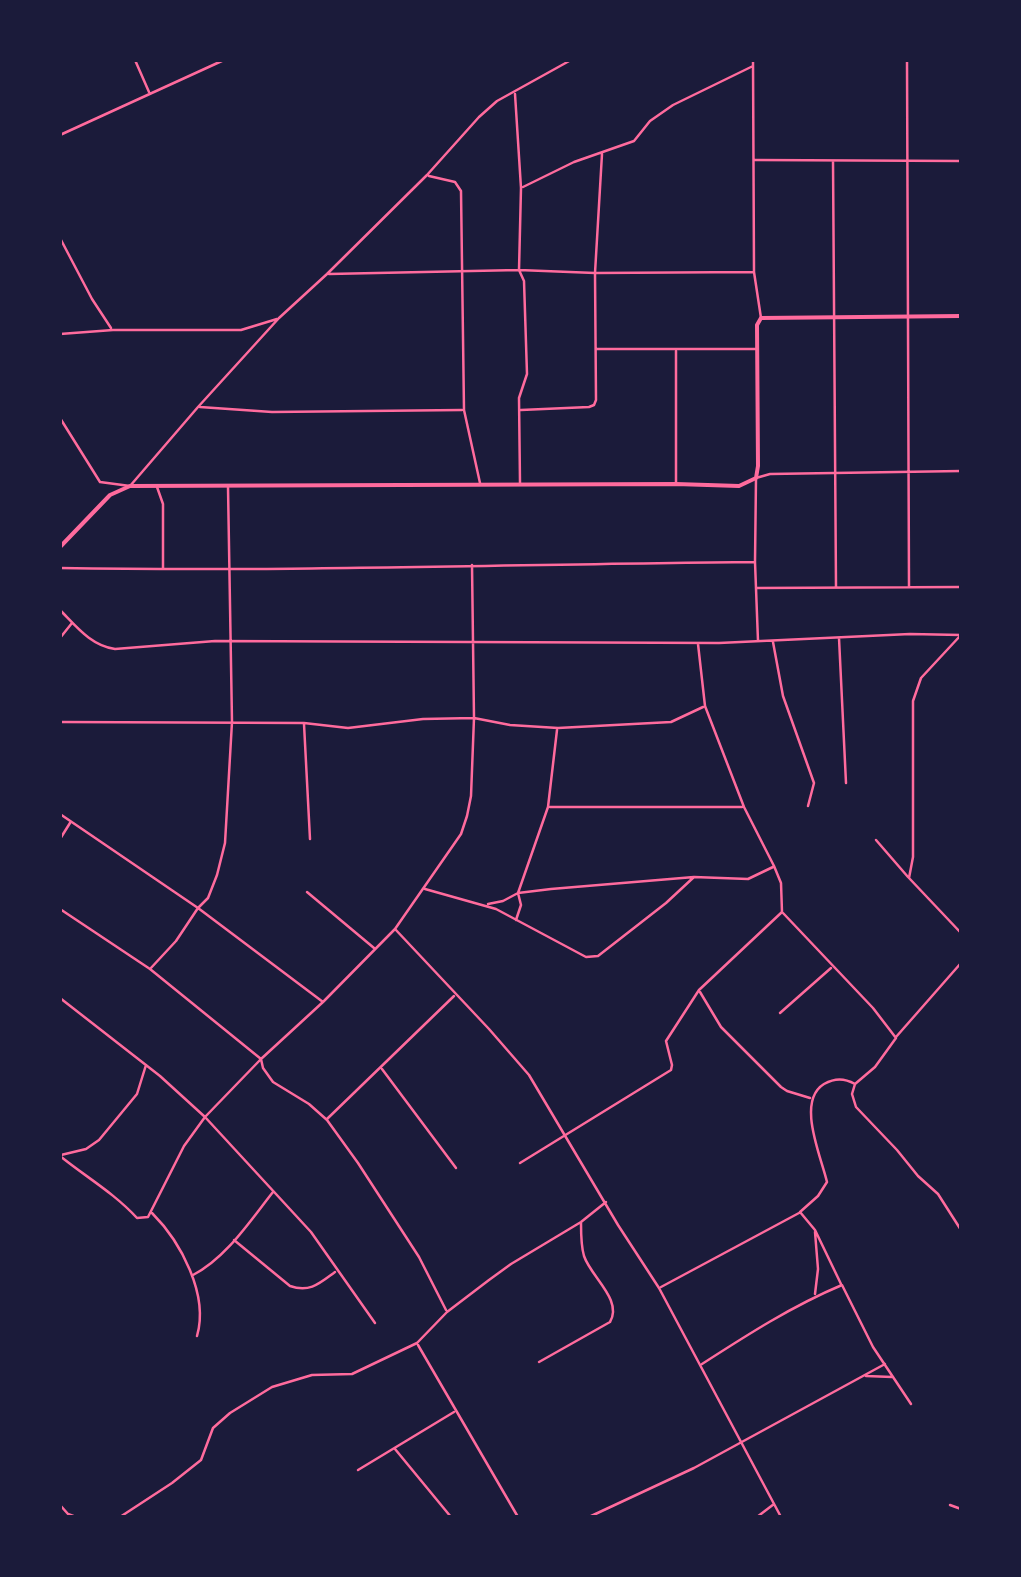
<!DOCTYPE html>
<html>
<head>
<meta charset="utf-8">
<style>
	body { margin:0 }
	#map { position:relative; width:1021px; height:1577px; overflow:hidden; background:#1b1b3a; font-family:Poppins,sans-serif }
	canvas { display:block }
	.frame { position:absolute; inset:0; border:62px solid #1b1b3a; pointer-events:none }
</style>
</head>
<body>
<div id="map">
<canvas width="1021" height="1577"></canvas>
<div class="frame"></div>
</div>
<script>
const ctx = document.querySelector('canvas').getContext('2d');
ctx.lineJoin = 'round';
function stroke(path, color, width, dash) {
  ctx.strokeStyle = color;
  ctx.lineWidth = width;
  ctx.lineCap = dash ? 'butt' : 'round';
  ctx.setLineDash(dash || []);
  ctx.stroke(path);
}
const minor = new Path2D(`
	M 135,60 L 149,92
	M 753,60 L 754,272 L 761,318
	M 907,60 L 909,587
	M 515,94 L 521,188 L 519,270 L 524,281 L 527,374 L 519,398 L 520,483
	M 60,135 L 224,60
	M 755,160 L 961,161
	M 833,161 L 836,587
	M 429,176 L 455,182 L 461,191 L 464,410 L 480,483
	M 523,187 L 574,162 L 634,141 L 650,121 L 673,105 L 753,66
	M 60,238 L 92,299 L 111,328
	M 329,274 L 519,270 L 595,273 L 754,272
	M 60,334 L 113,330 L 241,330 L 277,319
	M 597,349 L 757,349
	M 676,351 L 676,483
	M 200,407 L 272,412 L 462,410
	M 521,410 L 589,407 L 594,405 L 596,400 L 595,273 L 602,154
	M 60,418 L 100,482 L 130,486 L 198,407 L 279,318 L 327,274 L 427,175 L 479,117 L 497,101 L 571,60
	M 157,487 L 163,504 L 163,568
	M 60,568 C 291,572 523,564 755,562
	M 757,588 L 961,587
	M 60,610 C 76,626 91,646 115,649 L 215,641 L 719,643 L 910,634 L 961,635
	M 960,636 L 921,678 L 913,701 L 913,857 L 909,878 L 961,933
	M 60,638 L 72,623
	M 839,638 L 846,783
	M 758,641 L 755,562 L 756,478 L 770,474 L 961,471
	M 773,642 L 783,696 L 814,783 L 808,806
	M 60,722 L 304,723 L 348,728 L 423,719 L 474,718 L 510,725 L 558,728 L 671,722 L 703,707
	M 304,724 L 310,839
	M 550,807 L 742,807
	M 60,814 L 198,908 L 323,1002
	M 60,839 L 70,823
	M 876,840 L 908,877
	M 425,889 L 496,909 L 586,957 L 598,956 L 666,903 L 694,877
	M 307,892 L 374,948
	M 488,904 L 503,901 L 518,893 L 551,889 L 694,877 L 748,879 L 773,867
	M 60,909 L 150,969 L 261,1059 L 263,1068 L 273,1082 L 309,1104 L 327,1120 L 358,1163 L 419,1257 L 446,1310
	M 783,913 L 873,1008 L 896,1038 L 875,1067 L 855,1084 L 852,1094 L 856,1107 L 897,1150 L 918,1176 L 938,1194 L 961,1230
	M 516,920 L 521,905 L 518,893 L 548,807 L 557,730
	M 395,929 L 489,1029 L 529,1075 L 618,1225 L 659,1288 L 781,1517
	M 150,969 L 176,941 L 198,908 L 208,898 L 217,875 L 225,843 L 232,722 L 228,487
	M 700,992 L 721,1027 L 781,1087 L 787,1091 L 810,1098
	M 60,998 L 160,1076 L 205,1117 L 311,1232 L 375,1323
	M 780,1013 L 831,968
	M 896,1037 L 961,963
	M 382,1069 L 456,1168
	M 327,1119 L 454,996
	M 61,1155 L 86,1149 L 99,1140 L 137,1094 L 146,1065
	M 60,1156 C 86,1177 114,1193 137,1218 L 148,1217 L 184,1146 L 205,1117 L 261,1059 L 323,1002 L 395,929 L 461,834 L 467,816 L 471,796 L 474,718 L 472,565
	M 520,1163 L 671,1070 L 672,1065 L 666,1041 L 699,990 L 782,912 L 781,883 L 774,866 L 744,807 L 705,706 L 698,644
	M 152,1213 C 181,1242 209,1295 197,1336
	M 234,1240 L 290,1286 C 310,1293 320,1283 335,1272
	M 193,1275 C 226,1258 250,1221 273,1192
	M 841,1284 L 815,1230 L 800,1212 L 818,1196 L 827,1182 C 821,1156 796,1101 824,1084 C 835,1078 844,1078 855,1084
	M 661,1287 L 799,1213
	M 815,1294 L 818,1269 L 815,1232
	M 418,1345 L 518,1517
	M 539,1362 L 610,1322 C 623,1300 591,1277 584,1256 C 581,1246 581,1234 581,1223
	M 702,1364 C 747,1335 792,1306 842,1285 L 873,1347 L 911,1404
	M 866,1376 L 892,1377
	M 395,1449 L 451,1517
	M 358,1470 L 454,1412
	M 60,1505 L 68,1514 L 76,1517
	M 950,1505 L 961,1509
	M 120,1517 L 172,1483 L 201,1460 L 213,1428 L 230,1413 L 272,1387 L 312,1375 L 352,1374 L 417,1343 L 447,1312 L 489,1280 L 511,1264 L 581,1222 L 606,1202
	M 589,1517 L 694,1468 L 885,1364
	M 757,1517 L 774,1504`);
const tertiary = new Path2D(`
	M 60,547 L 110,495 L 130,486 L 676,484 L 739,486 L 756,478 L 758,466 L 757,325 L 761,318 L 961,316`);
stroke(minor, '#ff6b9d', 2.5);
stroke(tertiary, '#ff6b9d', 4);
</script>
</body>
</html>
